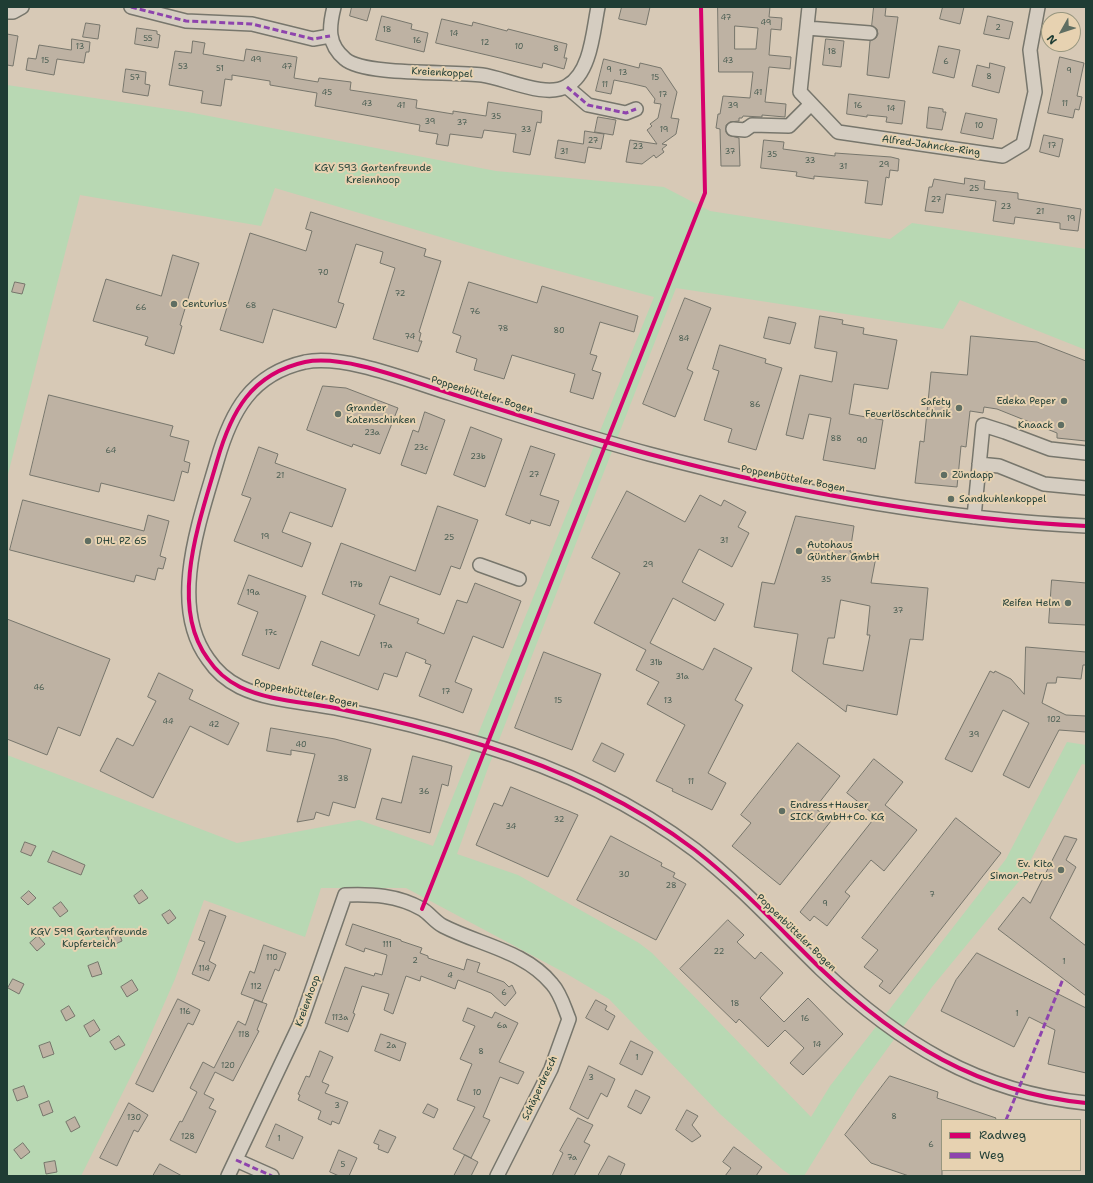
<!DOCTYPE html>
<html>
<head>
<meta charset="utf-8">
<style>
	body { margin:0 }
	#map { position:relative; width:1093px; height:1183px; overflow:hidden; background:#d7c9b6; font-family:"Shantell Sans",sans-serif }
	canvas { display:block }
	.frame { position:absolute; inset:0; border:8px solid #1f3d34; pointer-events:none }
	.legend { position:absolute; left:941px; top:1119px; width:140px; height:52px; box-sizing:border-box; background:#e7d2b1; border:1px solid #97967f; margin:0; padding:5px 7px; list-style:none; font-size:12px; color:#1f3d34 }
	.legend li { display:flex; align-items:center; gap:8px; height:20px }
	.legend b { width:20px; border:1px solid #97967f }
	.north { position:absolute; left:1041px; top:12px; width:40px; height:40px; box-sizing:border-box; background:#e7d2b1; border:1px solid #97967f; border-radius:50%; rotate:231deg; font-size:11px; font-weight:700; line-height:16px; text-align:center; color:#1f3d34 }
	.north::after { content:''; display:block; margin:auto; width:14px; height:18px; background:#5f6e62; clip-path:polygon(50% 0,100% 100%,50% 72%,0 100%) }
</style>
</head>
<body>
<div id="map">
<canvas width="1093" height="1183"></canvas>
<div class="frame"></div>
<ul class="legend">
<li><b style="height:5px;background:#d6006c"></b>Radweg</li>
<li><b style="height:5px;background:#8e44ad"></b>Weg</li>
</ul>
<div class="north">N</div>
</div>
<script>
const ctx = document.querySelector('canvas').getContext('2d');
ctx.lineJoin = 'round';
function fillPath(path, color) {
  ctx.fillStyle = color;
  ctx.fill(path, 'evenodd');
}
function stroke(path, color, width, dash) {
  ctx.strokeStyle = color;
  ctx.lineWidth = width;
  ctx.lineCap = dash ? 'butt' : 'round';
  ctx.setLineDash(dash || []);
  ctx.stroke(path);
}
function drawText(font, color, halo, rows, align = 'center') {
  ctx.font = font + ' "Shantell Sans",sans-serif';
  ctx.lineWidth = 4;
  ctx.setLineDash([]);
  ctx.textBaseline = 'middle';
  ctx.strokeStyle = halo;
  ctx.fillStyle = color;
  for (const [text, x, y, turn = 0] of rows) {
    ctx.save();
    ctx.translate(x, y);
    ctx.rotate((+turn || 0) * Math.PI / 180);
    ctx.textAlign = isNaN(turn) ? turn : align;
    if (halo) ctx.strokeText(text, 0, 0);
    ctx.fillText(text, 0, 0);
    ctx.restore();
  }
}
const green = new Path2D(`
	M 7,85 L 188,112 L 496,171 L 664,187 L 710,211 L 890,239 L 912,223 L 1086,249 L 1086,350 L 960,300 L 943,329 L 676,288 L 488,768 L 457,854 L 518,875 L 639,943 L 652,953 L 811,1117 L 830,1086 L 1006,859 L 1067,742 L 1086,745 L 1086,765 L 1082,764 L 1020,880 L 932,987 L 858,1089 L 804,1176 L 792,1176 L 783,1170 L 720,1114 L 609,999 L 567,974 L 406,888 L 321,888 L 305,937 L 204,900 L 175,979 L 143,1052 L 81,1176 L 7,1176 L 7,755 L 237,843 L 359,820 L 433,846 L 654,297 L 511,258 L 275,188 L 261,226 L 80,195 L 7,478 Z`);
const building = new Path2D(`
	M 352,7 L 371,7 L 367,21 L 350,16 Z
	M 622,7 L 650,7 L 646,25 L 619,19 Z
	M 718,7 L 770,7 L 769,17 L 782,18 L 781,30 L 771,29 L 769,55 L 791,57 L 790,69 L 769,67 L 765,102 L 786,104 L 785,117 L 762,115 L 762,117 L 743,116 L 742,118 L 739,118 L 739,121 L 730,122 L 726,125 L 726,132 L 728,135 L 739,138 L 740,166 L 721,166 L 720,129 L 716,128 L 718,114 L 720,114 L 723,96 L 750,98 L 753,72 L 719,72 ZM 735,26 L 758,28 L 756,49 L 735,49 Z
	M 874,7 L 886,7 L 885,16 L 898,17 L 889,78 L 867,75 L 870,41 L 876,38 L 878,34 L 877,29 L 872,26 Z
	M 943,7 L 964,7 L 960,24 L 940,19 Z
	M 382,16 L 412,24 L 411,29 L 428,33 L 424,52 L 376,40 Z
	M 988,16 L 1013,22 L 1009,39 L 984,34 Z
	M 442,19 L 472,26 L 473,22 L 507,31 L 508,29 L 567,44 L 564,58 L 567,58 L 564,69 L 543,63 L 542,68 L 436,43 Z
	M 86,23 L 100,25 L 98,39 L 83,37 Z
	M 137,28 L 157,31 L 157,34 L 160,35 L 158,48 L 135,44 Z
	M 7,34 L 18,36 L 13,66 L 7,65 Z
	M 72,39 L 90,42 L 89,52 L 86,52 L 84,63 L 57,59 L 54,75 L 26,70 L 28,58 L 36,59 L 39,45 L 71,50 Z
	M 826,39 L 844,41 L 841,67 L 823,65 Z
	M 193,41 L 205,43 L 203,54 L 244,61 L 246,49 L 297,57 L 294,78 L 318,82 L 319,78 L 351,82 L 350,90 L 417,100 L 416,108 L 453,114 L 453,111 L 486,116 L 488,102 L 542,111 L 541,123 L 537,122 L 530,155 L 513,152 L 516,134 L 484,130 L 482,138 L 450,134 L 448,146 L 436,144 L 438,134 L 419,131 L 420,125 L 315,106 L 317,93 L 270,85 L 270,81 L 232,75 L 232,80 L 225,79 L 221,106 L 201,103 L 203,91 L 169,85 L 175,51 L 191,53 Z
	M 939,46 L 960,50 L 954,78 L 933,73 Z
	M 1060,57 L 1084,63 L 1077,96 L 1082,97 L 1079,110 L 1075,109 L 1073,118 L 1048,113 Z
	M 604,59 L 639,68 L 640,63 L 661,68 L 677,92 L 671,118 L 679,119 L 676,134 L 662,144 L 667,145 L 662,149 L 664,152 L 656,158 L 654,155 L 642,164 L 626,162 L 630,140 L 657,144 L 647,130 L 652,126 L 650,124 L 658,118 L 661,104 L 654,103 L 655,99 L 646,87 L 629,83 L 614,80 L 611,94 L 596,91 Z
	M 990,63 L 1005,67 L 999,93 L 972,86 L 977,65 L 989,68 Z
	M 126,69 L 146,72 L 145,84 L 150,85 L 148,96 L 123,92 Z
	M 849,94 L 905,101 L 902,124 L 886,122 L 887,117 L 867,115 L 867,117 L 847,114 Z
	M 929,107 L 943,109 L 943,112 L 946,112 L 942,130 L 927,128 Z
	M 966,113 L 997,119 L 993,139 L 961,133 Z
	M 598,117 L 616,120 L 613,135 L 595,132 Z
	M 585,131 L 604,134 L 601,149 L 588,147 L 585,163 L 555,158 L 558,140 L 583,144 Z
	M 1044,135 L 1063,139 L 1059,157 L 1040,152 Z
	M 764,140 L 784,142 L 783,149 L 835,156 L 835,153 L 891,157 L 899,159 L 898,171 L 890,170 L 889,178 L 886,177 L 882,205 L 865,203 L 868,181 L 814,176 L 814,179 L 796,176 L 797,172 L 761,168 Z
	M 965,178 L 985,181 L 984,189 L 1018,193 L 1018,199 L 1081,209 L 1078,231 L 1060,229 L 1060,223 L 1015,217 L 1014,224 L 993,221 L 996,201 L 946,194 L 943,213 L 925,211 L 929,187 L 932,187 L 934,179 L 964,184 Z
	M 311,212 L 426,249 L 424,256 L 441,261 L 419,332 L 421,333 L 419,341 L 422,341 L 418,352 L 373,339 L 395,268 L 380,263 L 383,252 L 356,244 L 338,302 L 344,304 L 336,328 L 273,309 L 263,343 L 220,330 L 250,233 L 306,251 L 312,231 L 306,229 Z
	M 173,255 L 199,263 L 180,325 L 182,326 L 174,354 L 145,345 L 148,337 L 93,321 L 106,279 L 161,296 Z
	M 15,282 L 25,284 L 22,294 L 12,292 Z
	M 469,282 L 537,303 L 542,286 L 638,316 L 634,332 L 600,322 L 590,354 L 597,356 L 592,370 L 601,373 L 593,399 L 570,392 L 575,374 L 512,355 L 504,379 L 474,370 L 477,359 L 456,352 L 461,336 L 453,333 Z
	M 685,298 L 711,308 L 687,369 L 693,372 L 675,417 L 643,404 Z
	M 820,316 L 843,320 L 842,324 L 864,328 L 863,334 L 897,340 L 888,389 L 854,384 L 851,403 L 849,414 L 883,420 L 875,469 L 823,460 L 831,418 L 809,414 L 803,439 L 786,435 L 800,375 L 832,382 L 837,352 L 815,348 Z
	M 769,317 L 796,323 L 790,344 L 764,338 Z
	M 971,336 L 1037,342 L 1086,361 L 1086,441 L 1057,438 L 1057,433 L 997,409 L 984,407 L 983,413 L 970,411 L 966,447 L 961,446 L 957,487 L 915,483 L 920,441 L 924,442 L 931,372 L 967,375 Z
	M 720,345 L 766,359 L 765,363 L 782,368 L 756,450 L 728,442 L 732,429 L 704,420 L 719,371 L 713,369 Z
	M 323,386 L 346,388 L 398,408 L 380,454 L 353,444 L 352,447 L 307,430 Z
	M 49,395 L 173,426 L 170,436 L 189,441 L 184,461 L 190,463 L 188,473 L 182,471 L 174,501 L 101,483 L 99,492 L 30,475 Z
	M 425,412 L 445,420 L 426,474 L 401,465 L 413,430 L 418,432 Z
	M 471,427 L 502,439 L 485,487 L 454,475 Z
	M 531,446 L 555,454 L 540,495 L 559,501 L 550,526 L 531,520 L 530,524 L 506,515 Z
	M 259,447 L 278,454 L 275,463 L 346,489 L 332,527 L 290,512 L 282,532 L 311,543 L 302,567 L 234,541 L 251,498 L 242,495 Z
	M 627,491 L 685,522 L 700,495 L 721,506 L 724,500 L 746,512 L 738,527 L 749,533 L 732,567 L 699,549 L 682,582 L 724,604 L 715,621 L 673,598 L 650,643 L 703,670 L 714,648 L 752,668 L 735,700 L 743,705 L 708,773 L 726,783 L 712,810 L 672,791 L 673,789 L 656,781 L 685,725 L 647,704 L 659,682 L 636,670 L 646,650 L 594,623 L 620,573 L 592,558 Z
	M 23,500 L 144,531 L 148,515 L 169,521 L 160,556 L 166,558 L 163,569 L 158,568 L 155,580 L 136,575 L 134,582 L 10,550 Z
	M 438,506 L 478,520 L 460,569 L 451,566 L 440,595 L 390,576 L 379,604 L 419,619 L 417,623 L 444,634 L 457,600 L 467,603 L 475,583 L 521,601 L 503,648 L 473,636 L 455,682 L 472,689 L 463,713 L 419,696 L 431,665 L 425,663 L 426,660 L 406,652 L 397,677 L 384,673 L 378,690 L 312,665 L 321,641 L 359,656 L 375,615 L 322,594 L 341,543 L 415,571 Z
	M 796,516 L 854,526 L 850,552 L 876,557 L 871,583 L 928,588 L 923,640 L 910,639 L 897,715 L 847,705 L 846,712 L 792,671 L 798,634 L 754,627 L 762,582 L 774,584 ZM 841,600 L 870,606 L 867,635 L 870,635 L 863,671 L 823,664 L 828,638 L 834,638 Z
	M 249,575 L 306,596 L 279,669 L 242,655 L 258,612 L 238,604 Z
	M 1052,580 L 1086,583 L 1086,625 L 1049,623 Z
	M 7,619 L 110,659 L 80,736 L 58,727 L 47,755 L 7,739 Z
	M 1026,647 L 1086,652 L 1086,665 L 1083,665 L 1081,679 L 1057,677 L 1056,683 L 1047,683 L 1042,703 L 1066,715 L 1086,716 L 1086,732 L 1059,730 L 1029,788 L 1003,775 L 1029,723 L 1003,710 L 972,772 L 945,759 L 990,671 L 994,673 L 995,671 L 1011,679 L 1024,694 Z
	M 544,652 L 601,674 L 572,750 L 515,728 Z
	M 159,673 L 193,690 L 189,699 L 239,723 L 228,745 L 190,726 L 153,798 L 100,771 L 117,738 L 133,746 L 156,701 L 148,697 Z
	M 271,728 L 335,739 L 371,749 L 355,808 L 333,802 L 329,816 L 316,812 L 314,819 L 297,822 L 315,754 L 291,750 L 291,755 L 267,751 Z
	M 602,743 L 624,754 L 615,772 L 593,761 Z
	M 798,743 L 840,776 L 815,808 L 831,821 L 780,885 L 732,846 L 751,823 L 741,815 Z
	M 413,756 L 452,766 L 448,786 L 442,784 L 430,833 L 376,819 L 382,798 L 401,803 Z
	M 874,759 L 903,782 L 885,805 L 917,830 L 884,871 L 871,860 L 845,892 L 850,896 L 827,926 L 814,916 L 810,921 L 800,912 L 876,816 L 847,793 Z
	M 511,787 L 578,815 L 548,877 L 476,845 L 494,803 L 502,806 Z
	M 956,818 L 1001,853 L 890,994 L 879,986 L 883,981 L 864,967 L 878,950 L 862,938 Z
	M 611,836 L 662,863 L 661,866 L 675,873 L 673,877 L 686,884 L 656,940 L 577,900 Z
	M 1065,836 L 1077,839 L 1066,860 L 1076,867 L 1050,918 L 1086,946 L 1086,996 L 998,929 L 1023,897 L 1030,903 Z
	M 25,842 L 36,846 L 31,856 L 21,852 Z
	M 53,851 L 85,865 L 81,875 L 48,862 Z
	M 142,890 L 148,898 L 139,904 L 134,896 Z
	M 29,891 L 36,898 L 28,905 L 21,898 Z
	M 61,902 L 68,911 L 60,917 L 53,908 Z
	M 170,910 L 176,918 L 168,924 L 162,915 Z
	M 210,910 L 226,916 L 209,961 L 216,965 L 209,981 L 192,974 L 205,942 L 199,940 Z
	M 728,920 L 744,935 L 737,942 L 755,959 L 761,952 L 783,973 L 760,998 L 784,1022 L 808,998 L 843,1034 L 803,1075 L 790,1063 L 804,1048 L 785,1030 L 768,1047 L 739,1019 L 736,1023 L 680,969 Z
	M 353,924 L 401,940 L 401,941 L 422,948 L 420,953 L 428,956 L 428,958 L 464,970 L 467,959 L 480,963 L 477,972 L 504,982 L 509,987 L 512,985 L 516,993 L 505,1006 L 491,993 L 458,980 L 455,989 L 421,976 L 420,981 L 406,976 L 393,1014 L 384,1010 L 389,994 L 362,986 L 353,1013 L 355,1014 L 348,1032 L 325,1023 L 345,967 L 374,976 L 375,973 L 382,975 L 387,955 L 365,948 L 364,952 L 346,945 Z
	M 118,930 L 122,941 L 111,946 L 107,935 Z
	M 38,936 L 45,944 L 37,951 L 30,943 Z
	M 264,945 L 286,953 L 279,971 L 275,969 L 262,1002 L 241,994 L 250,971 L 254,973 Z
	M 977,953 L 1086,1008 L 1086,1073 L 1048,1064 L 1055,1030 L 1029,1017 L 1014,1047 L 941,1011 L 956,980 Z
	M 98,962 L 102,974 L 92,977 L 88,966 Z
	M 13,979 L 24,984 L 19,994 L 8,988 Z
	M 132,980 L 138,990 L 127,997 L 121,987 Z
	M 178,999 L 200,1010 L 193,1025 L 188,1023 L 153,1092 L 136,1084 Z
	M 255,1000 L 267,1004 L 257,1030 L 259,1031 L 233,1081 L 215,1072 L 204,1094 L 214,1099 L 209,1108 L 216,1111 L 196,1153 L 170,1140 L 180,1121 L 182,1122 L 197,1092 L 190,1088 L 203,1062 L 214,1068 L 238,1021 L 245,1025 Z
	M 596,1000 L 607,1006 L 605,1010 L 615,1016 L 608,1030 L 586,1018 Z
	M 69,1006 L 75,1016 L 66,1021 L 61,1011 Z
	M 468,1008 L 492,1018 L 495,1012 L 518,1023 L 499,1062 L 524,1072 L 518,1084 L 500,1077 L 483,1117 L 490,1120 L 471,1158 L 453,1149 L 475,1107 L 457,1100 L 472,1064 L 460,1059 L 475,1026 L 463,1021 Z
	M 94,1020 L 100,1030 L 90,1037 L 84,1026 Z
	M 381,1034 L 406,1043 L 400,1061 L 375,1051 Z
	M 119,1036 L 125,1045 L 115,1050 L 110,1042 Z
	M 631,1041 L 653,1052 L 642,1075 L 620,1064 Z
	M 50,1042 L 54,1054 L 43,1058 L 39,1046 Z
	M 320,1051 L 333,1057 L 322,1082 L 329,1085 L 325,1093 L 348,1102 L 339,1124 L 332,1121 L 331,1125 L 318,1119 L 321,1111 L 298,1100 L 300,1095 L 298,1094 L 306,1076 L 309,1077 Z
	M 589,1066 L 615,1079 L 607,1097 L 601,1093 L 588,1119 L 570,1109 Z
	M 890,1076 L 938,1092 L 937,1098 L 996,1118 L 995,1120 L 942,1120 L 942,1176 L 909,1176 L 871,1163 L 845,1135 Z
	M 24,1086 L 28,1097 L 17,1101 L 13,1090 Z
	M 636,1090 L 650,1097 L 641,1114 L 628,1107 Z
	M 49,1101 L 53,1112 L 43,1116 L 39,1105 Z
	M 129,1103 L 148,1115 L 138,1132 L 134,1130 L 117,1166 L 100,1158 Z
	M 428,1104 L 438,1109 L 434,1118 L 423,1113 Z
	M 687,1110 L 698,1116 L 692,1125 L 701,1136 L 692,1142 L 676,1130 Z
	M 75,1117 L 80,1127 L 71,1132 L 66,1122 Z
	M 578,1118 L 593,1125 L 584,1142 L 590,1145 L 574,1176 L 552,1176 L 563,1153 L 560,1151 Z
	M 276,1124 L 303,1137 L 293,1159 L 266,1147 Z
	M 380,1130 L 396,1137 L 388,1153 L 378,1149 L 379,1145 L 374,1143 Z
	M 23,1143 L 30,1152 L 21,1159 L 14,1150 Z
	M 734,1147 L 762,1167 L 756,1176 L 725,1176 L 731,1168 L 723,1162 Z
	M 339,1150 L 357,1158 L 349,1176 L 339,1176 L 330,1172 Z
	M 465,1155 L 478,1162 L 471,1176 L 454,1176 Z
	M 609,1156 L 625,1164 L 620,1176 L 598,1176 Z
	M 55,1161 L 57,1172 L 46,1174 L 44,1163 Z
	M 160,1164 L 182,1176 L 153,1176 Z`);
const minor = new Path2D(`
	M 131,7 L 186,21 L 252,24 L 313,39 L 330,36
	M 334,7 C 329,27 327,44 345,59 C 364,76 453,71 482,75 C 505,78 546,99 567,86 C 591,73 593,31 598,7
	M 809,7 L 800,92 L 838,132 L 1003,156 L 1023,144 L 1035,92 L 1030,50 L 1038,7
	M 7,12 L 13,12 L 22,7
	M 807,28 L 870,33
	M 567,87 L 588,105 L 626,113 L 636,109
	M 733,129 L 745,130 L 752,125 L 789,126 L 811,104
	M 979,464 L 999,466 L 1044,484 L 1086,488
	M 974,517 L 983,425 L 1005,432 L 1050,449 L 1086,453
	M 1086,526 C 938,519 792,492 649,454 C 582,436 517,415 452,394 C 412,382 346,354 305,362 C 251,374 231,412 217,461 C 200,520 168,605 208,659 C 216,671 228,681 240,687 C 269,701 305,702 335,708 C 385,718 434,730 482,745 C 557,768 633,803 695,850 C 741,886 780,929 821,969 C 899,1043 978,1092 1086,1103
	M 480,565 L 519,579
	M 236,1160 L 272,1176
	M 228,1176 L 300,1024 L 345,895 C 372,894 397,895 422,909 C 429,913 435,922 443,926 C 480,945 525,951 552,984 C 561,994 564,1007 569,1019 L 551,1069 L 497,1176`);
const quiet = new Path2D(`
	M 131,7 L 186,21 L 252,24 L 313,39 L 330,36
	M 567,87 L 588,105 L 626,113 L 636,109
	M 1006,1120 L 1063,979
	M 236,1160 L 272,1176`);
const cycleway = new Path2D(`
	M 1086,526 C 938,519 792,492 649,454 C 582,436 517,415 452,394 C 412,382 346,354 305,362 C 251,374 231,412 217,461 C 200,520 168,605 208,659 C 216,671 228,681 240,687 C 269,701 305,702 335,708 C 385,718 434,730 482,745 C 557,768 633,803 695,850 C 741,886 780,929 821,969 C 899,1043 978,1092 1086,1103
	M 422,909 L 705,193 L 701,7`);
const markers = [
	[174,304,4,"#5f6e62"],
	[1064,401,4,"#5f6e62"],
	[959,408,4,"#5f6e62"],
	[338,414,4,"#5f6e62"],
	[1061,425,4,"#5f6e62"],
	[944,475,4,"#5f6e62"],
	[951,499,4,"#5f6e62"],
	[88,541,4,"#5f6e62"],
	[799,551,4,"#5f6e62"],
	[1068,603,4,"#5f6e62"],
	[782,811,4,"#5f6e62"],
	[1061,870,4,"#5f6e62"]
];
const numberNames = [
	["47",726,18],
	["49",766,23],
	["2",998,28],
	["18",387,30],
	["14",454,34],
	["55",148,39],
	["16",417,41],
	["12",485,43],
	["13",80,47],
	["10",519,47],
	["8",556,49],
	["18",832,52],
	["49",256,60],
	["15",45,61],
	["43",728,61],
	["6",946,62],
	["53",183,67],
	["47",287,67],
	["51",220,69],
	["9",609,70],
	["9",1069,71],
	["13",623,73],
	["8",989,77],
	["57",135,78],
	["15",655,78],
	["11",605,85],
	["45",327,93],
	["41",758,93],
	["17",663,95],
	["43",367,104],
	["11",1065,104],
	["41",401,106],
	["39",733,106],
	["16",858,106],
	["14",891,109],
	["35",496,117],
	["39",430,122],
	["37",462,123],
	["10",979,126],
	["33",526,130],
	["19",664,130],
	["27",593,141],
	["17",1052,146],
	["23",638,147],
	["31",564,152],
	["37",730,152],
	["35",772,155],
	["33",810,161],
	["29",884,165],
	["31",843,167],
	["25",974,189],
	["27",936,200],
	["23",1006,207],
	["21",1040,212],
	["19",1071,219],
	["70",323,273],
	["72",400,294],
	["68",251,306],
	["66",141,308],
	["76",475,312],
	["78",503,329],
	["80",559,331],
	["74",410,337],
	["84",684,339],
	["86",755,405],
	["23a",372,433],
	["88",836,439],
	["90",862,441],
	["23c",421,448],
	["64",111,451],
	["23b",478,457],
	["27",534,475],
	["21",280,476],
	["19",265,537],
	["25",449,538],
	["31",724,541],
	["29",648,565],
	["35",826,580],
	["17b",356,585],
	["19a",253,593],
	["37",898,611],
	["17c",271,633],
	["17a",386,646],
	["31b",656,663],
	["31a",682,677],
	["46",39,688],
	["17",446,692],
	["15",558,701],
	["13",668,701],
	["102",1054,720],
	["44",168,722],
	["42",214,725],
	["39",974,735],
	["40",301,745],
	["38",343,779],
	["11",691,782],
	["36",424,792],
	["32",559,820],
	["34",511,827],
	["30",624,875],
	["28",671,886],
	["7",932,895],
	["9",825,904],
	["111",387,945],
	["22",719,952],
	["110",272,958],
	["2",415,961],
	["1",1064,962],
	["114",204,969],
	["4",450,976],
	["112",256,987],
	["6",504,993],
	["18",735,1004],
	["116",185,1012],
	["1",1017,1014],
	["113a",340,1018],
	["16",805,1019],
	["6a",502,1026],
	["118",244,1035],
	["14",817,1045],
	["2a",391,1046],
	["8",481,1052],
	["1",637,1058],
	["120",228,1066],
	["3",591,1078],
	["10",477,1093],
	["3",337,1106],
	["8",894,1117],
	["130",134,1118],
	["128",188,1137],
	["1",279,1139],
	["6",931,1145],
	["7a",572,1158],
	["5",343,1165]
];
const streetNames = [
	["Kreienkoppel",442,73,3],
	["Alfred-Jahncke-Ring",931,146,8],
	["Poppenbütteler Bogen",482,395,17],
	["Poppenbütteler Bogen",793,479,11],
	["Poppenbütteler Bogen",306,694,12],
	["Poppenbütteler Bogen",796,933,44],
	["Kreienhoop",308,1001,-70],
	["Schäperdresch",540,1088,-65]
];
const parkNames = [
	["KGV 593 Gartenfreunde",373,168],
	["Kreienhoop",373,180],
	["KGV 599 Gartenfreunde",89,932],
	["Kupferteich",89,944]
];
const poiNames = [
	["Centurius",182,304],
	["Edeka Peper",1056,401,"right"],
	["Safety",951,402,"right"],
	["Feuerlöschtechnik",951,414,"right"],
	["Grander",346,408],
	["Katenschinken",346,420],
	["Knaack",1053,425,"right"],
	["Zündapp",952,475],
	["Sandkuhlenkoppel",959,499],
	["DHL PZ 65",96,541],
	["Autohaus",807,545],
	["Günther GmbH",807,557],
	["Reifen Helm",1060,603,"right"],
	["Endress+Hauser",790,805],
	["SICK GmbH+Co. KG",790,817],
	["Ev. Kita",1053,864,"right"],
	["Simon-Petrus",1053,876,"right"]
];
fillPath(green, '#b8d8b3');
fillPath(building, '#beb2a3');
stroke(building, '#77766c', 1);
stroke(minor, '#77766c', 16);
stroke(minor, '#d5cdc1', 13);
stroke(quiet, '#8e44ad', 3, [6, 3]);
stroke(cycleway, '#d6006c', 4);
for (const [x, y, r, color] of markers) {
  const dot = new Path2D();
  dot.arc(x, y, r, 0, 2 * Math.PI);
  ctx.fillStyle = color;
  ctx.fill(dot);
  stroke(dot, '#e7d2b1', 1.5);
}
drawText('8px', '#485c51', null, numberNames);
drawText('10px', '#1f3d34', '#e7d2b1', streetNames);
drawText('10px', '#25453a', '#e7d2b1', parkNames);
drawText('10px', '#1f3d34', '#e7d2b1', poiNames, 'left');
</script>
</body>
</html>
